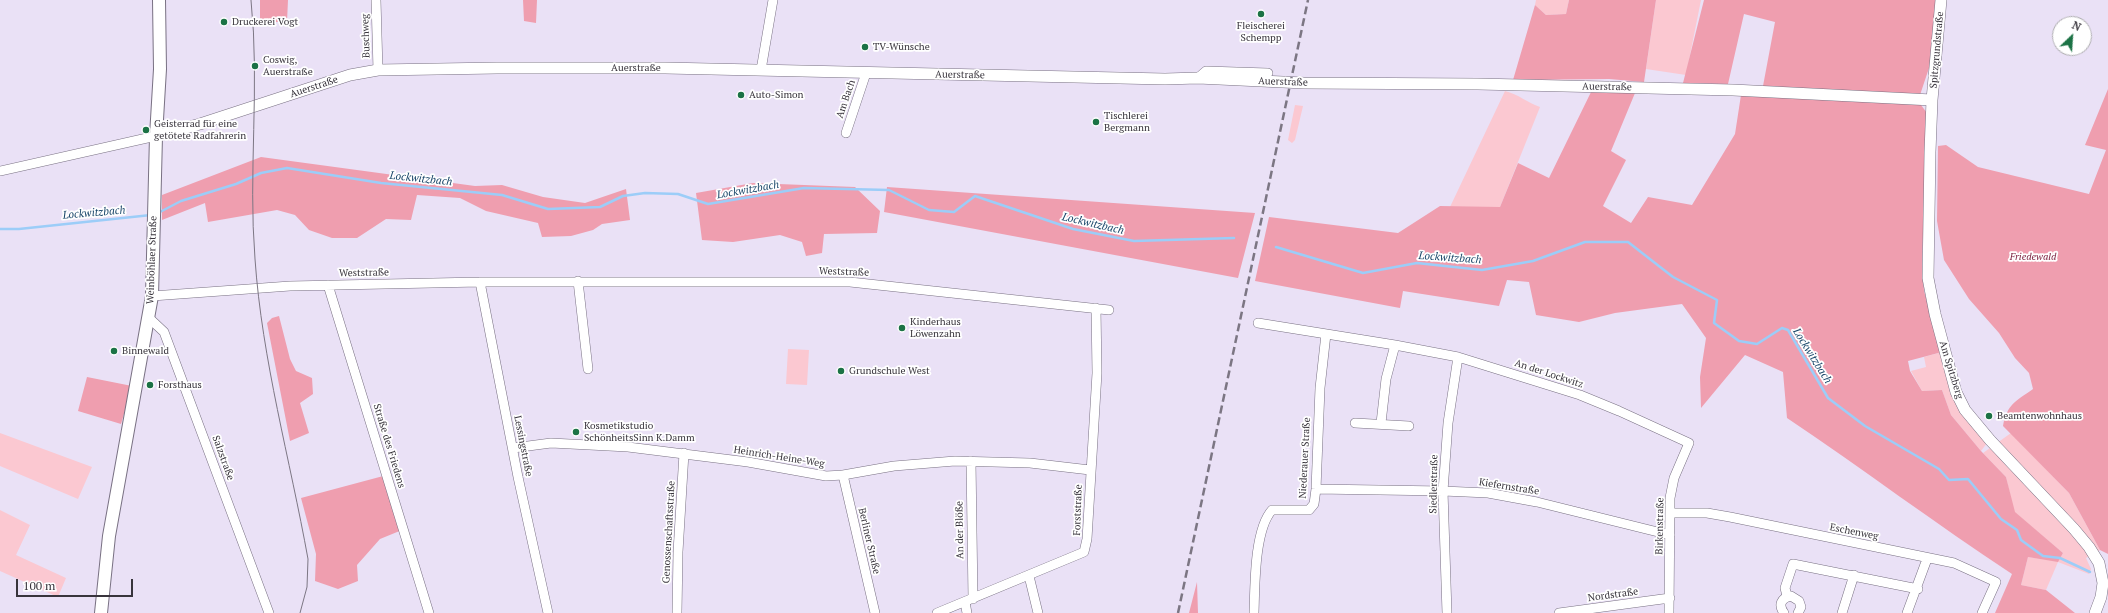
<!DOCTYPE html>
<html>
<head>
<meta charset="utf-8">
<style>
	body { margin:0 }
	#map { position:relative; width:2108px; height:613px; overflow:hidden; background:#eae1f6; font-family:"PT Serif",serif }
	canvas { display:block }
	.north { position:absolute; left:2052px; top:16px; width:40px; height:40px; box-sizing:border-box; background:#fff; border:1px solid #afaeb1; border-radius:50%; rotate:25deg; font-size:11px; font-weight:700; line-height:16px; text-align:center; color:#38343c }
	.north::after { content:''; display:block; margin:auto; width:14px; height:18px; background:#1b7245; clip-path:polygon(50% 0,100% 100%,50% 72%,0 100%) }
	.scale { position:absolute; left:16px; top:579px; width:117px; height:18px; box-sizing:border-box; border:2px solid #38343c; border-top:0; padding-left:5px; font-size:12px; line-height:14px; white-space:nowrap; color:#38343c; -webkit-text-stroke:3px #fff; paint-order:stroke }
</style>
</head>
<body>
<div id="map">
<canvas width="2108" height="613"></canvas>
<div class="north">N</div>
<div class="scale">100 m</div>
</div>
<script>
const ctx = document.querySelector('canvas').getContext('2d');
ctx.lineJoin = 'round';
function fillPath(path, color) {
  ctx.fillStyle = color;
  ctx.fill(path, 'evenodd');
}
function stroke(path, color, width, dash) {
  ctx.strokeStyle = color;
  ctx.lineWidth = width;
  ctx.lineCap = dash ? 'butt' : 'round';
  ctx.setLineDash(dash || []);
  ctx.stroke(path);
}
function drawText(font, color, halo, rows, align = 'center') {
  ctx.font = font + ' "PT Serif",serif';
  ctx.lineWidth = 3.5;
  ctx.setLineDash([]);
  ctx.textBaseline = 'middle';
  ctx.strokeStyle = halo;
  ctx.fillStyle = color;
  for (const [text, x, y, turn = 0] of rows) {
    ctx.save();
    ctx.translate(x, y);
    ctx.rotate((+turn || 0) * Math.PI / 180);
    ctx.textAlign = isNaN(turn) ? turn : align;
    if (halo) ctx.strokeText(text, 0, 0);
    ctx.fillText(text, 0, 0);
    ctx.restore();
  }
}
const green = new Path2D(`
	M 1536,0 L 1569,0 L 1566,14 L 1546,15 L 1535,5 Z
	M 1656,0 L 1701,0 L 1686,75 L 1646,69 Z
	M 1505,91 C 1518,94 1528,103 1540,107 L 1500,207 L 1450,207 Z
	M 1295,105 L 1303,106 L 1295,140 L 1292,143 L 1288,140 Z
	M 788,349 L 809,350 L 807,385 L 786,384 Z
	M 1942,352 L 1987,443 L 1981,451 L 1951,415 L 1942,390 L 1922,391 L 1911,371 L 1926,367 L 1924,357 Z
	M 0,433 L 92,467 L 78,499 L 0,466 Z
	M 2011,433 L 2069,493 L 2100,550 L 2086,558 L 2091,569 L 2089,574 L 2058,562 L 2046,590 L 2021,585 L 2028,557 L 2058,561 L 2063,553 L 2014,512 L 2006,477 L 1983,453 Z
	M 0,510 L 30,525 L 16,555 L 66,578 L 58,597 L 0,571 Z`);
const forest = new Path2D(`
	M 260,0 L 288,0 L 287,22 L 260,22 Z
	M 523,0 L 537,0 L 536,23 L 524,21 Z
	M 1569,0 L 1656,0 L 1644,82 L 1609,79 L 1513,80 L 1535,5 L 1546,15 L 1566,14 Z
	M 1704,0 L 1938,0 L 1930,65 L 1920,95 L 1763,86 L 1775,22 L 1744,14 L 1728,84 L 1683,83 Z
	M 2108,89 L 2108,554 L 2100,550 L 2069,493 L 2003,426 C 2007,404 2016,401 2033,389 L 2029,373 L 2015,358 L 1999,333 L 1969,299 L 1944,260 L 1937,221 L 1938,146 L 1946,145 L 1978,167 L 2089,194 L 2106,150 L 2085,145 Z
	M 1592,90 L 1635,93 L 1611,151 L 1626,160 L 1603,206 L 1631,223 L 1648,197 L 1692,205 L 1735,134 L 1741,95 L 1857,99 L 1921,105 L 1927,113 L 1922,264 L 1924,291 L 1942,352 L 1908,361 L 1910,371 L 1922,391 L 1942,390 L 1951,415 L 1981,451 L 2006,477 L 2015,512 L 2063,553 L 2058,562 L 2028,557 L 2021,585 L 2046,590 L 2075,613 L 1995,613 L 2012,574 C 1936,524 1863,469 1787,418 L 1783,372 L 1745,355 L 1701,408 L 1700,377 L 1706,338 L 1682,304 L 1615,313 L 1579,322 L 1536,315 L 1529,282 L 1507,280 L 1499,306 L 1403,291 L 1400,308 L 1255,281 L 1269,217 L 1398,233 L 1440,206 L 1500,207 L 1518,163 L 1549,178 Z
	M 261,157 L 475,186 L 502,185 L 543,197 L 585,203 L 626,189 L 630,220 L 602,224 L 593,230 L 571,236 L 542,237 L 538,223 L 486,211 L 460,198 L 417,195 L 411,220 L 386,219 L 357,238 L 332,238 L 309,230 L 295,215 L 277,210 L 208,222 L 205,203 L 162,220 L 162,195 Z
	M 753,183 L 855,187 L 880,211 L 877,233 L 824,234 L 822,253 L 806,256 L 802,242 L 780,235 L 733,242 L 702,240 L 696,193 Z
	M 887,187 L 1255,213 L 1238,278 L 884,212 Z
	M 279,316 L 290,359 L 296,371 L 312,378 L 313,394 L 300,403 L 309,433 L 290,441 L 267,323 L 272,318 Z
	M 87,377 L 132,386 L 121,424 L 78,411 Z
	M 387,475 L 402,530 L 380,539 L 357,565 L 358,581 L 338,589 L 315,581 L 316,554 L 301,498 Z
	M 1197,582 L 1198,613 L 1189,613 Z`);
const stream = new Path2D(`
	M 158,213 L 181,201 L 236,184 L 261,173 L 287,168 L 381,183 L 502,195 L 548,209 L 600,207 L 623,196 L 645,193 L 678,194 L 708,204 L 804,188 L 889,190 L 929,210 L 954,212 L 975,196 L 1073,229 L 1134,241 L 1234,238
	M 0,229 L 19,229 L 151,215
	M 1276,247 L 1363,273 L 1417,263 L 1482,270 L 1533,261 L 1585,242 L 1628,242 L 1673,277 L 1717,300 L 1714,323 L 1739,341 L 1757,344 L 1782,328 L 1788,330 L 1828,398 L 1865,426 L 1939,469 L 1949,480 L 1968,479 L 2001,519 L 2017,530 L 2021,540 L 2043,556 L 2060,558 L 2090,572`);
const minor = new Path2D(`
	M 376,0 L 378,70
	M 761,70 L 773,0
	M 1198,78 L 1206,71 L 1268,73
	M 846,133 L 866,73
	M 0,171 L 156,136
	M 578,281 L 588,369
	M 480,282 L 518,477 L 548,613
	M 328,285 L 429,613
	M 152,296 L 290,286 L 480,282 L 850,282 L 1109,310
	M 148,317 L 164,332 L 269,613
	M 1258,323 L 1395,345 L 1458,357 L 1580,395 L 1619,411 L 1689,443 L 1674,478 L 1670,498 L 1669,613
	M 1355,423 L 1409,426
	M 1381,423 L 1386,379 L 1395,345
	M 513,448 L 551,443 L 628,447 L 748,462 L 826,476 L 843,475 L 894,466 L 955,461 L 1030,463 L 1090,470
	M 971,461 L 973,599
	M 843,475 L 875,613
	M 1316,489 L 1443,491 L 1488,493 L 1537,502 L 1670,535
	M 1671,513 L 1707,513 L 1730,517 L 1954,563 L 1996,582 L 1982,613
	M 1029,576 L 1038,613
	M 1787,596 L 1785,588 L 1793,564 L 1918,589
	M 965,602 L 967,613
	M 677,613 L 678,552 L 684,453
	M 937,613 L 1084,552 L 1087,539 L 1097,373 L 1096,308
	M 1254,613 C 1255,587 1254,530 1272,510 L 1309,510 L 1314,504 L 1316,489 L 1320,388 L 1326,334
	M 1447,613 L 1443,491 L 1448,423 L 1458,357
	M 1559,613 L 1670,598
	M 1784,613 C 1778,605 1781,598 1791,596 L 1799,601 L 1801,607 L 1798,613
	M 1842,613 L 1854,575
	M 1907,613 L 1927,559`);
const tertiary = new Path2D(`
	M 1941,0 L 1932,100 L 1930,152 L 1928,278 L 1935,314 L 1956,392 L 1965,410 L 1990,440 L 2074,529 L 2089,547 L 2099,563 L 2103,583 L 2101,597 L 2095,613
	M 156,136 L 200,124 L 350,75 L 378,70 L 497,68 L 665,68 L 1165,79 L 1198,78 L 1304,83 L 1478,84 L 1733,90 L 1932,100`);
const secondary = new Path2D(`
	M 101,613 L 109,536 L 152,296 L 156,136 L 160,69 L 159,0`);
const tram = new Path2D(`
	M 251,0 C 260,86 248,173 255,259 C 262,360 290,459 308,559 L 307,587 L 300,613`);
const rail = new Path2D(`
	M 1178,613 L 1308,0`);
const markers = [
	[1261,14,4,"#1b7245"],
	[224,22,4,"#1b7245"],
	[865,47,4,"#1b7245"],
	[255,66,4,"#1b7245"],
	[741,95,4,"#1b7245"],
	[1096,122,4,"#1b7245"],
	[146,130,4,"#1b7245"],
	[902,328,4,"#1b7245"],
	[114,351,4,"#1b7245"],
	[841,371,4,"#1b7245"],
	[150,385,4,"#1b7245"],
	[1989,416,4,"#1b7245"],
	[576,432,4,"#1b7245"]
];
const poiNames = [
	["Druckerei Vogt",232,22],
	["Fleischerei",1261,26,"center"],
	["Schempp",1261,38,"center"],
	["TV-Wünsche",873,47],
	["Coswig,",263,60],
	["Auerstraße",263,72],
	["Auto-Simon",749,95],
	["Tischlerei",1104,116],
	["Bergmann",1104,128],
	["Geisterrad für eine",154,124],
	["getötete Radfahrerin",154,136],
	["Kinderhaus",910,322],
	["Löwenzahn",910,334],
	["Binnewald",122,351],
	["Grundschule West",849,371],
	["Forsthaus",158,385],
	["Beamtenwohnhaus",1997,416],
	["Kosmetikstudio",584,426],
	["SchönheitsSinn K.Damm",584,438]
];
const streetNames = [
	["Buschweg",366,36,-92],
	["Spitzgrundstraße",1937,50,-85],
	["Auerstraße",636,68],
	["Auerstraße",960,75,1],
	["Auerstraße",1283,82,2],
	["Auerstraße",314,87,-18],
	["Auerstraße",1607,87,1],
	["Am Bach",846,99,-71],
	["Weinböhlaer Straße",152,260,-88],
	["Weststraße",844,272,2],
	["Weststraße",364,273,-1],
	["Am Spitzberg",1951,370,73],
	["An der Lockwitz",1549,374,18],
	["Straße des Friedens",389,446,73],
	["Lessingstraße",523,446,79],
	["Heinrich-Heine-Weg",779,457,9],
	["Salzstraße",223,458,70],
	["Niederauer Straße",1305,458,-87],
	["Siedlerstraße",1434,484,-89],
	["Kiefernstraße",1509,487,9],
	["Forststraße",1078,510,-88],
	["Birkenstraße",1660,526,-89],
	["An der Blöße",960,530,-91],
	["Genossenschaftsstraße",669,532,-87],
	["Eschenweg",1854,532,11],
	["Berliner Straße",869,541,77],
	["Nordstraße",1613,595,-8]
];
const parkNames = [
	["Friedewald",2033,257]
];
const waterNames = [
	["Lockwitzbach",421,179,6],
	["Lockwitzbach",748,190,-10],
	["Lockwitzbach",94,213,-5],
	["Lockwitzbach",1093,224,13],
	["Lockwitzbach",1450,258,4],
	["Lockwitzbach",1812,356,58]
];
fillPath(green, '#fbc8d1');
fillPath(forest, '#ef9eaf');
stroke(stream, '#9ccdf8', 2.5);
stroke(minor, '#797183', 10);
stroke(tertiary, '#797183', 12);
stroke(secondary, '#797183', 14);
stroke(minor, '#fff', 9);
stroke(tertiary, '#fff', 11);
stroke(secondary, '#fff', 12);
stroke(tram, '#7c7683', 1);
stroke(rail, '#7c7683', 2.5, [8, 4]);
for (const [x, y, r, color] of markers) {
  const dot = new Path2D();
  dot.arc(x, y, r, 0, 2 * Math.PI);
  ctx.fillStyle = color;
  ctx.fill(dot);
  stroke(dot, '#fff', 1.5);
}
drawText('10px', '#38343c', '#fff', poiNames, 'left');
drawText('10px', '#38343c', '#fff', streetNames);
drawText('italic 10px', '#7a1d3c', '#fff', parkNames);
drawText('italic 11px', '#1a476a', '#fff', waterNames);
</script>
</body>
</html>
